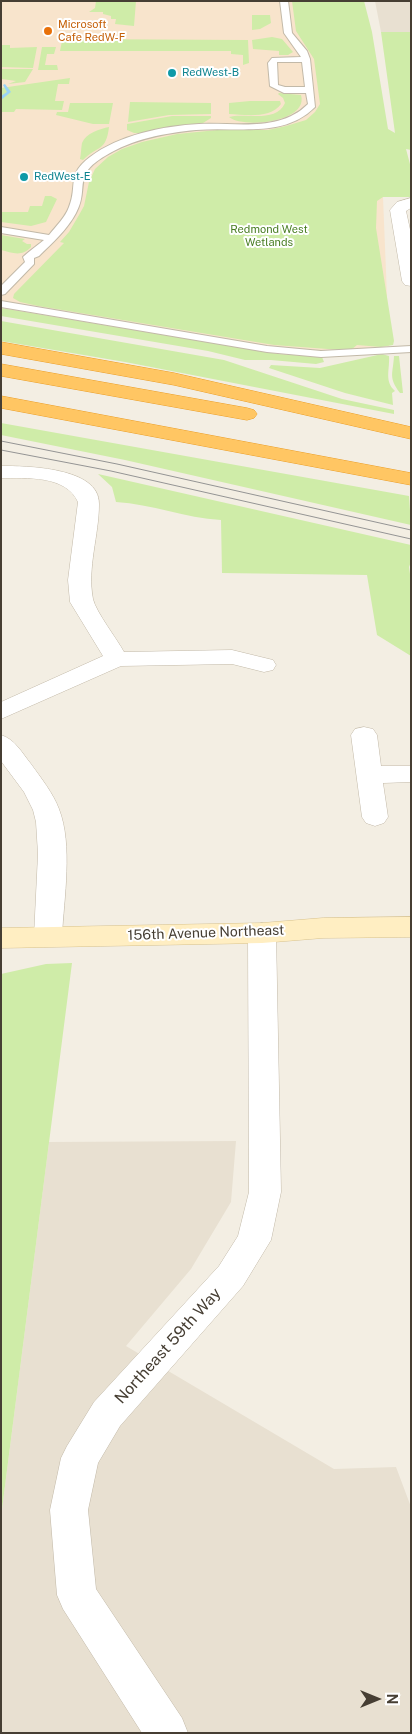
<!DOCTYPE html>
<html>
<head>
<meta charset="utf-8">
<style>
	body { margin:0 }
	#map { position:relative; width:412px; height:1734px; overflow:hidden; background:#f3eee3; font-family:"Public Sans",sans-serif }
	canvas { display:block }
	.frame { position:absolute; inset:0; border:2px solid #463e33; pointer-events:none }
	.north { position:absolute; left:352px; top:1674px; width:50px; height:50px; -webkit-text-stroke:4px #fff; paint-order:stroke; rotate:90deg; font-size:14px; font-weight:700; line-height:20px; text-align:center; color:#463e33 }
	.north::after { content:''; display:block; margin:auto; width:18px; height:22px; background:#463e33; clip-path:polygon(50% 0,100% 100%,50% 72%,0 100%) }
</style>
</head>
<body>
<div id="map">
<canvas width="412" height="1734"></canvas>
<div class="frame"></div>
<div class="north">N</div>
</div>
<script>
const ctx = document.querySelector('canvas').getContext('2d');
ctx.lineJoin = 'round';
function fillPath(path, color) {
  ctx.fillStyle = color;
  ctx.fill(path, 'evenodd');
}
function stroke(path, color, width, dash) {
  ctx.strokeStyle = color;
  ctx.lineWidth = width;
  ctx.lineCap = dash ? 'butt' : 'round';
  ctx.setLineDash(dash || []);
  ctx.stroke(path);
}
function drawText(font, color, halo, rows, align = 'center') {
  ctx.font = font + ' "Public Sans",sans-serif';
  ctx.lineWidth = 4;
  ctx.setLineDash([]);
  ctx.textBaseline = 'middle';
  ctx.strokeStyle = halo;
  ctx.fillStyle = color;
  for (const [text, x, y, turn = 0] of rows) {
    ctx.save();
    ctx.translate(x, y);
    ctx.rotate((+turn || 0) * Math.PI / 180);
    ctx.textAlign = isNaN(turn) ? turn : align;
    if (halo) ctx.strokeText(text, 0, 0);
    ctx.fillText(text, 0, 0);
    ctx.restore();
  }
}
const residential = new Path2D(`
	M 375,1 L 411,1 L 411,32 L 381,32 Z
	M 236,1141 L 231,1202 L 191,1269 L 126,1346 L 334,1469 L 396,1467 L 411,1507 L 411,1733 L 1,1733 L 1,1517 L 49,1142 Z`);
const commercial = new Path2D(`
	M 1,1 L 344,1 L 383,197 L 389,346 L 297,359 L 1,309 Z`);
const green = new Path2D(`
	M 96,1 L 136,1 L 134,26 L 115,24 L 116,19 L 111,19 L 111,16 L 103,14 L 103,12 L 89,12 L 95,8 Z
	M 292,1 L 364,1 L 372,32 L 388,129 L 395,133 L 381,32 L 411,32 L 411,150 L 406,149 L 411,168 L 411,197 L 383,197 L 377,201 L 376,228 L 394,341 L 393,345 L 381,347 L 357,345 L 352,349 L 341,350 L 274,345 L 38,306 L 20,302 L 13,298 L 14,294 L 64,243 L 60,242 L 69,232 L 79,215 L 84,206 L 89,182 L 95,169 L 108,157 L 122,149 L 142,142 L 177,134 L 217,130 L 268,130 L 286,126 L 306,120 L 315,112 L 320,104 L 314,59 L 296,31 Z
	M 252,15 L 270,15 L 271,23 L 260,29 L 252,30 Z
	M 272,37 L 282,39 L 293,52 L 288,55 L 279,55 L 279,51 L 253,49 L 252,40 Z
	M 67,39 L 248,40 L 249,63 L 243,65 L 243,55 L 231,54 L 231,51 L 60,51 L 62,41 L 67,41 Z
	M 1,45 L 10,45 L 10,48 L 37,47 L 33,68 L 1,67 Z
	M 42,47 L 56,47 L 54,54 L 47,54 L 45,65 L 57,65 L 58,70 L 38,70 Z
	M 1,69 L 33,69 L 25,82 L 8,84 L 16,81 L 2,79 Z
	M 70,78 L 69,84 L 58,84 L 55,101 L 64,101 L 62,110 L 16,109 L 14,112 L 1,112 L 1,88 Z
	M 279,93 L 301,95 C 309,122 243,129 229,117 C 244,112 276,124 285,103 L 283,98 L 278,94 Z
	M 250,101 L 280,101 L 281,104 C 271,119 245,115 229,114 L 229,103 Z
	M 130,102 L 211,103 L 211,114 L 169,115 L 128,122 Z
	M 70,103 L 113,103 L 109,124 L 93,124 L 56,115 L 57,112 L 68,112 Z
	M 172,116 L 211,116 L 211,118 L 203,123 L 143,133 L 134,133 L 127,130 L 127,124 Z
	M 109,127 C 106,152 98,145 83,160 L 80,159 C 81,154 81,149 82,143 C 86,133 100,129 109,127 Z
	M 45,196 L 51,196 L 57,199 L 46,222 L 31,226 L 1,222 L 1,212 L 28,212 L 30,206 L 42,206 Z
	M 1,235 L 25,239 L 22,241 L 27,244 L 31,244 L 31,247 C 21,258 11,252 1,250 Z
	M 1,308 L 278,354 L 322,357 L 324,362 L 316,364 L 271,360 L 245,360 L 208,351 L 1,316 Z
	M 1,321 L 224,360 L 342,399 L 394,410 L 394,414 L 125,362 L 1,341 Z
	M 382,354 L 389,356 C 390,370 384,381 395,391 L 392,393 L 393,405 L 345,393 L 269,368 L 271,365 L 320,368 Z
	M 394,356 L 399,356 L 403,393 L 400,393 C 388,377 393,374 394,356 Z
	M 1,423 L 409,496 L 411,525 L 125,460 L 1,435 Z
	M 98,474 L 411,545 L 411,562 L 409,567 L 411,581 L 411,656 L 377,635 L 367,575 L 222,573 L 221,520 C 185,518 152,504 116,502 L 112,487 Z
	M 72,963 L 1,1517 L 1,974 L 46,964 Z`);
const stream = new Path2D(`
	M 5,84 L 11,92 L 1,100 L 1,96 L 7,92 L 3,85 Z`);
const lane = new Path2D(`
	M 280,1 L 288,1 L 292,33 L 307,51 L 310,59 L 315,107 C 283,139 237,126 196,130 C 165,133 132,139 105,156 C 71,176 90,188 76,213 C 67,230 52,243 39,256 L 34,258 L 34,264 L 5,294 L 1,295 L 1,286 L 25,262 L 23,257 C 29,251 37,246 44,240 L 1,233 L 1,227 L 49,235 C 56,226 65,218 69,207 C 78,185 66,175 90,157 C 119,135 163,126 199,124 C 235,122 279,133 308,104 L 306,93 L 284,93 L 270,86 L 268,63 L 272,58 L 301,57 L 284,33 ZM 277,62 L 302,62 L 305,87 L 285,87 L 278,85 Z
	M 1,301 L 267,346 L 321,351 L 411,346 L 411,352 L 321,357 L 267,352 L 1,307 Z`);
const street = new Path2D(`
	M 411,198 L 411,208 L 406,211 L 411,234 L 411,286 L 405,285 L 402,281 L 390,210 L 397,202 Z
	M 1,466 C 26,466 100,467 99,504 C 99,536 87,567 93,599 C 96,612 117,639 124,652 L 232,650 L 273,660 L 276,665 L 273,670 L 264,672 L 232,664 L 121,666 L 1,719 L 1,702 L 103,656 L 70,602 L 68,580 L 78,502 C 66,475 26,478 1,478 Z
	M 364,727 L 373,729 L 377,735 L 381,766 L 411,766 L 411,782 L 383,783 L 388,817 L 384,823 L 375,826 L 366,823 L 362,817 L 351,735 L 355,729 Z
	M 1,735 C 15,739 22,753 31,764 C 41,778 53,793 59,809 C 73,845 64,898 62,936 L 58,943 L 48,946 L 38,943 L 34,936 L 38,854 L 36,822 L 33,810 L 24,792 L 1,761 Z
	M 262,923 L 272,926 L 276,933 L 281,1192 L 271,1240 L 243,1286 L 120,1426 L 98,1463 L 88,1510 L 96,1589 L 182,1718 L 188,1733 L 142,1733 L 63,1609 L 57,1595 L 50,1510 L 61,1458 L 67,1446 L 94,1402 L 219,1266 L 238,1236 L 249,1192 L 248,933 L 252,926 Z`);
const secondary = new Path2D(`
	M 411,917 L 411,937 L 323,938 L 262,943 L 1,948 L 1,928 L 262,923 L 323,918 Z`);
const highway = new Path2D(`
	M 1,342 L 174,373 L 411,427 L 411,439 L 174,385 L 1,354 Z
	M 1,364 L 247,408 L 254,410 L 257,414 L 254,418 L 247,420 L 1,376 Z
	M 1,396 L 411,473 L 411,485 L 1,408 Z`);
const tram = new Path2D(`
	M 1,441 L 117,464 L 411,530
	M 1,450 L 111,471 L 411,539`);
const markers = [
	[48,31,5,"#e8710a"],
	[172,73,5,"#0f9aa8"],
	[24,177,5,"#0f9aa8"]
];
const farFoodnames = [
	["Microsoft",58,25],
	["Cafe RedW-F",58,38]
];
const farCulturenames = [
	["RedWest-B",182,73],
	["RedWest-E",34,177]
];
const farParknames = [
	["Redmond West",269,230],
	["Wetlands",269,243]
];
const streetNames = [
	["156th Avenue Northeast",206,933,-2]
];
const nearStreetnames = [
	["Northeast 59th Way",168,1346,-48]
];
fillPath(residential, '#e8e0d1');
fillPath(commercial, '#f8e4cc');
fillPath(green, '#cfeca8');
fillPath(stream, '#9ad3f6');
stroke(lane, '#c2b9a8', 2);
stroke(street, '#c2b9a8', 1);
stroke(secondary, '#d7c28f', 1);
stroke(highway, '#ea9d26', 1);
fillPath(lane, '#fff');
fillPath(street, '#fff');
fillPath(secondary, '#ffeec2');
fillPath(highway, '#ffc663');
stroke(tram, '#949494', 1);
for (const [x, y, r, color] of markers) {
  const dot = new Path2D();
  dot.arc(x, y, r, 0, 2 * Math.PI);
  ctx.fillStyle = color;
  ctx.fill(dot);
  stroke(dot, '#fff', 2);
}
drawText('11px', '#c56008', '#fff', farFoodnames, 'left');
drawText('11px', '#0d838f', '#fff', farCulturenames, 'left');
drawText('11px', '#477c22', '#fff', farParknames);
drawText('14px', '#463e33', '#fff', streetNames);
drawText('16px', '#463e33', '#fff', nearStreetnames);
</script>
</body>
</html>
